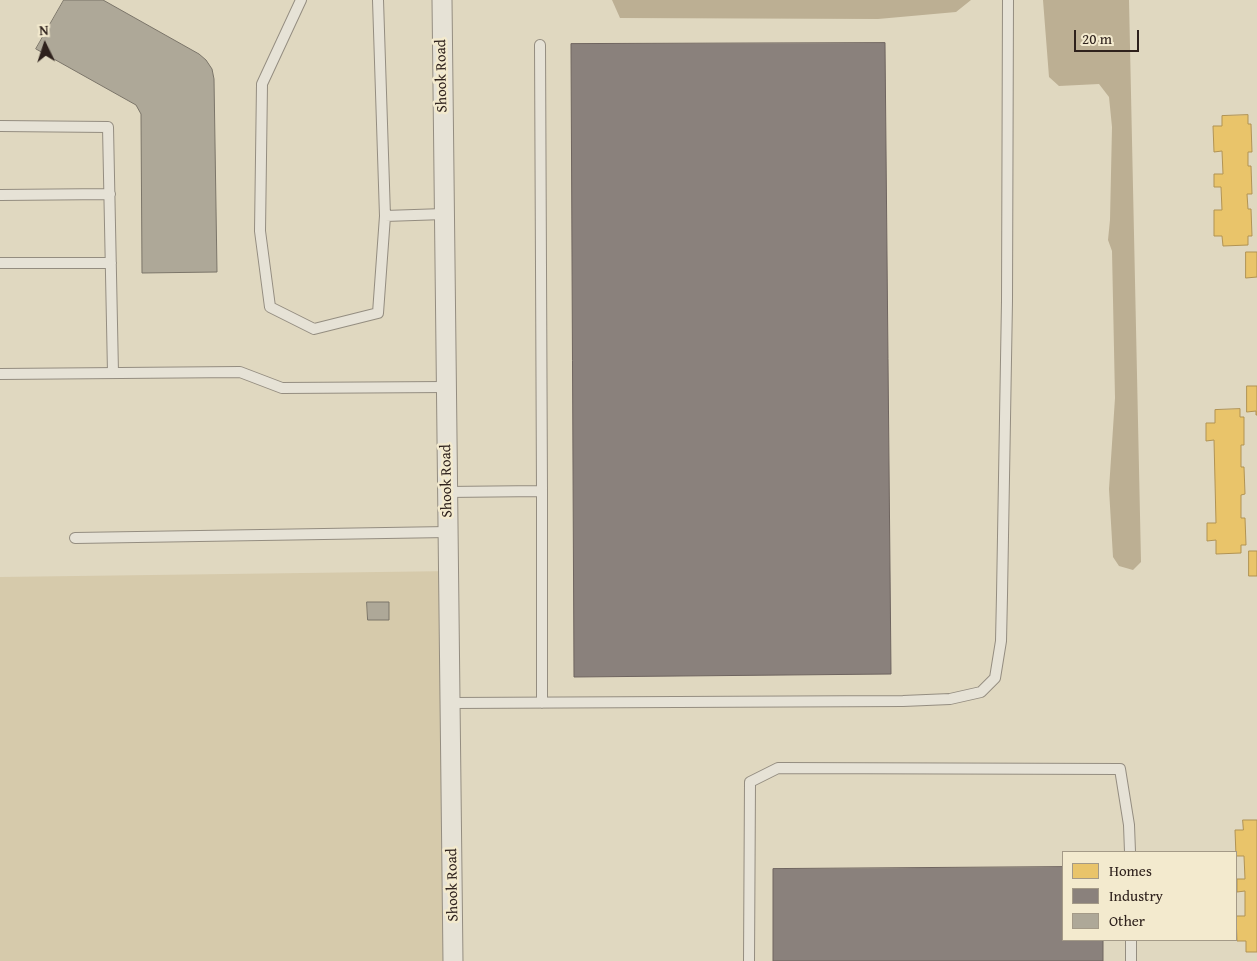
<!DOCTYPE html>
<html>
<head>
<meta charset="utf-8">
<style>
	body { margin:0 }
	#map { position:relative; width:1257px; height:961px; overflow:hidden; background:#e0d8c0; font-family:"Gentium Book Plus",serif }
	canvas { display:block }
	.legend { position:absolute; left:1062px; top:851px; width:175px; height:90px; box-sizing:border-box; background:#f3eace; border:1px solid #a49a87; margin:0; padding:6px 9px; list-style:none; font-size:15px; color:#2e211c }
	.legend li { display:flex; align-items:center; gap:10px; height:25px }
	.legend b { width:25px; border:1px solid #a49a87 }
	.north { position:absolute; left:20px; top:20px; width:50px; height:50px; -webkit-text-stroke:4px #f3eace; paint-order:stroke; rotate:356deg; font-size:14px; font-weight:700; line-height:20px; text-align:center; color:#2e211c }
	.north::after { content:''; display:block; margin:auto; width:18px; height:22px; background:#2e211c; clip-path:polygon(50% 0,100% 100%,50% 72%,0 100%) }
	.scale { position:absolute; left:1074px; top:30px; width:65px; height:22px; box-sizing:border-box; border:2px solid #2e211c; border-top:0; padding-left:6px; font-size:15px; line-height:18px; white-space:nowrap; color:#2e211c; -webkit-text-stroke:4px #f3eace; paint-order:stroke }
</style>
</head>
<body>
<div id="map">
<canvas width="1257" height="961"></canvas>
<ul class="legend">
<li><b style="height:14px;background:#e9c46a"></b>Homes</li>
<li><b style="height:14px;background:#8a817c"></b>Industry</li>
<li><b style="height:14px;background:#aea898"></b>Other</li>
</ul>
<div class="north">N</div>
<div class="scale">20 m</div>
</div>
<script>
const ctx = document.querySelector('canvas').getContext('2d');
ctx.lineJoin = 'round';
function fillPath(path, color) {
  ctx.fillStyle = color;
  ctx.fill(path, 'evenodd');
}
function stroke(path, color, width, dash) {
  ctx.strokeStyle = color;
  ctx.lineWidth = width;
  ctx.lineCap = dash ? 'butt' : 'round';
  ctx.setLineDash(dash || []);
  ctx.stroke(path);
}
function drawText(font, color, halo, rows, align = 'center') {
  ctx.font = font + ' "Gentium Book Plus",serif';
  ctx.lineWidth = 5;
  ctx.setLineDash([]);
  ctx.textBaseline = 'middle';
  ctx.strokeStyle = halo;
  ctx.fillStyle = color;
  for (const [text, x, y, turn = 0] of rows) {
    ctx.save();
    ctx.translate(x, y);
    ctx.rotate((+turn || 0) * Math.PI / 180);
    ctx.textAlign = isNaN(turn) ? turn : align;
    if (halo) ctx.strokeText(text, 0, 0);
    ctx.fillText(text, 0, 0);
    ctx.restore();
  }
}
const green = new Path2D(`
	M 455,571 L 449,961 L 0,961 L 0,577 Z`);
const water = new Path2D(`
	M 612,0 L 971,0 L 956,12 L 878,19 L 620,18 Z
	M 1043,0 L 1129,0 L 1141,562 L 1133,570 L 1119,566 L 1113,557 L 1109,489 L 1115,398 L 1112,251 L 1108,240 L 1110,220 L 1112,127 L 1109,97 L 1099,84 L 1059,86 L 1049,77 Z`);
const homes = new Path2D(`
	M 1248,115 L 1248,124 L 1251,124 L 1252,152 L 1248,152 L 1248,166 L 1251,166 L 1252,194 L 1247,194 L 1248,209 L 1251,209 L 1252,236 L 1248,236 L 1248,245 L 1223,246 L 1222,236 L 1214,236 L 1214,210 L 1222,210 L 1221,187 L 1214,187 L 1214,174 L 1223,174 L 1222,151 L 1214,152 L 1213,126 L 1222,126 L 1222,116 Z
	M 1246,252 L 1257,252 L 1257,277 L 1246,278 Z
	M 1247,386 L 1257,386 L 1257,415 L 1256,415 L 1256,411 L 1247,412 Z
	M 1240,409 L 1240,417 L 1244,417 L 1244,445 L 1241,445 L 1241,467 L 1244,467 L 1245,494 L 1241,495 L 1241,518 L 1245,518 L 1246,545 L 1241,545 L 1241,553 L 1216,554 L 1216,540 L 1207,541 L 1207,523 L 1216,523 L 1214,440 L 1206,441 L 1206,423 L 1215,423 L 1215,410 Z
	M 1249,551 L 1257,551 L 1257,576 L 1249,576 Z
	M 1243,820 L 1257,820 L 1257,952 L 1246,952 L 1246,941 L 1237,941 L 1236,916 L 1245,916 L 1245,891 L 1237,892 L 1237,879 L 1245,879 L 1244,856 L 1236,856 L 1235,830 L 1243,830 Z`);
const industry = new Path2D(`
	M 885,43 L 891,674 L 574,677 L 571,44 Z
	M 1063,867 L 1063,940 L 1103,940 L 1103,961 L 773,961 L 773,869 Z`);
const building = new Path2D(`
	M 64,0 L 103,0 L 199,54 L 206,60 L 212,69 L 214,79 L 217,272 L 142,273 L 141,114 L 136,105 L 36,49 Z
	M 367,602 L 389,602 L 389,620 L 368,620 Z`);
const lane = new Path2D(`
	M 301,0 L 262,84 L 260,231 L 270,307 L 314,329 L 378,313 L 385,216 L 378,0
	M 540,45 L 542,491
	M 0,126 L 108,127 L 113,373
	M 0,195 L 110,194
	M 385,216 L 444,214
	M 0,263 L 111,263
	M 0,374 L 240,372 L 282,388 L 446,387
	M 446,492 L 542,491 L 542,703
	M 75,538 L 448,532
	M 451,703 L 903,701 L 950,699 L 981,692 L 995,678 L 1001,641 L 1002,595 L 1007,301 L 1008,0
	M 1131,940 L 1131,961
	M 749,961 L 750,782 L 778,768 L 1120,769 L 1129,825 L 1130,852`);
const street = new Path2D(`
	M 442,0 L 453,961`);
const streetNames = [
	["Shook Road",442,76,-91],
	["Shook Road",447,481,-91],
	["Shook Road",453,885,-91]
];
fillPath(green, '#d6caab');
fillPath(water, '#bcaf93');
fillPath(homes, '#e9c46a');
stroke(homes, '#b19353', 1);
fillPath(industry, '#8a817c');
stroke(industry, '#6e645f', 1);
fillPath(building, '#aea898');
stroke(building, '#7b7569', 1);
stroke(lane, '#948d80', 12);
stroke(street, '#948d80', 21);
stroke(lane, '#e6e2d6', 10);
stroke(street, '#e6e2d6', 19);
drawText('15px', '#2e211c', '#f3eace', streetNames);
</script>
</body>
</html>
